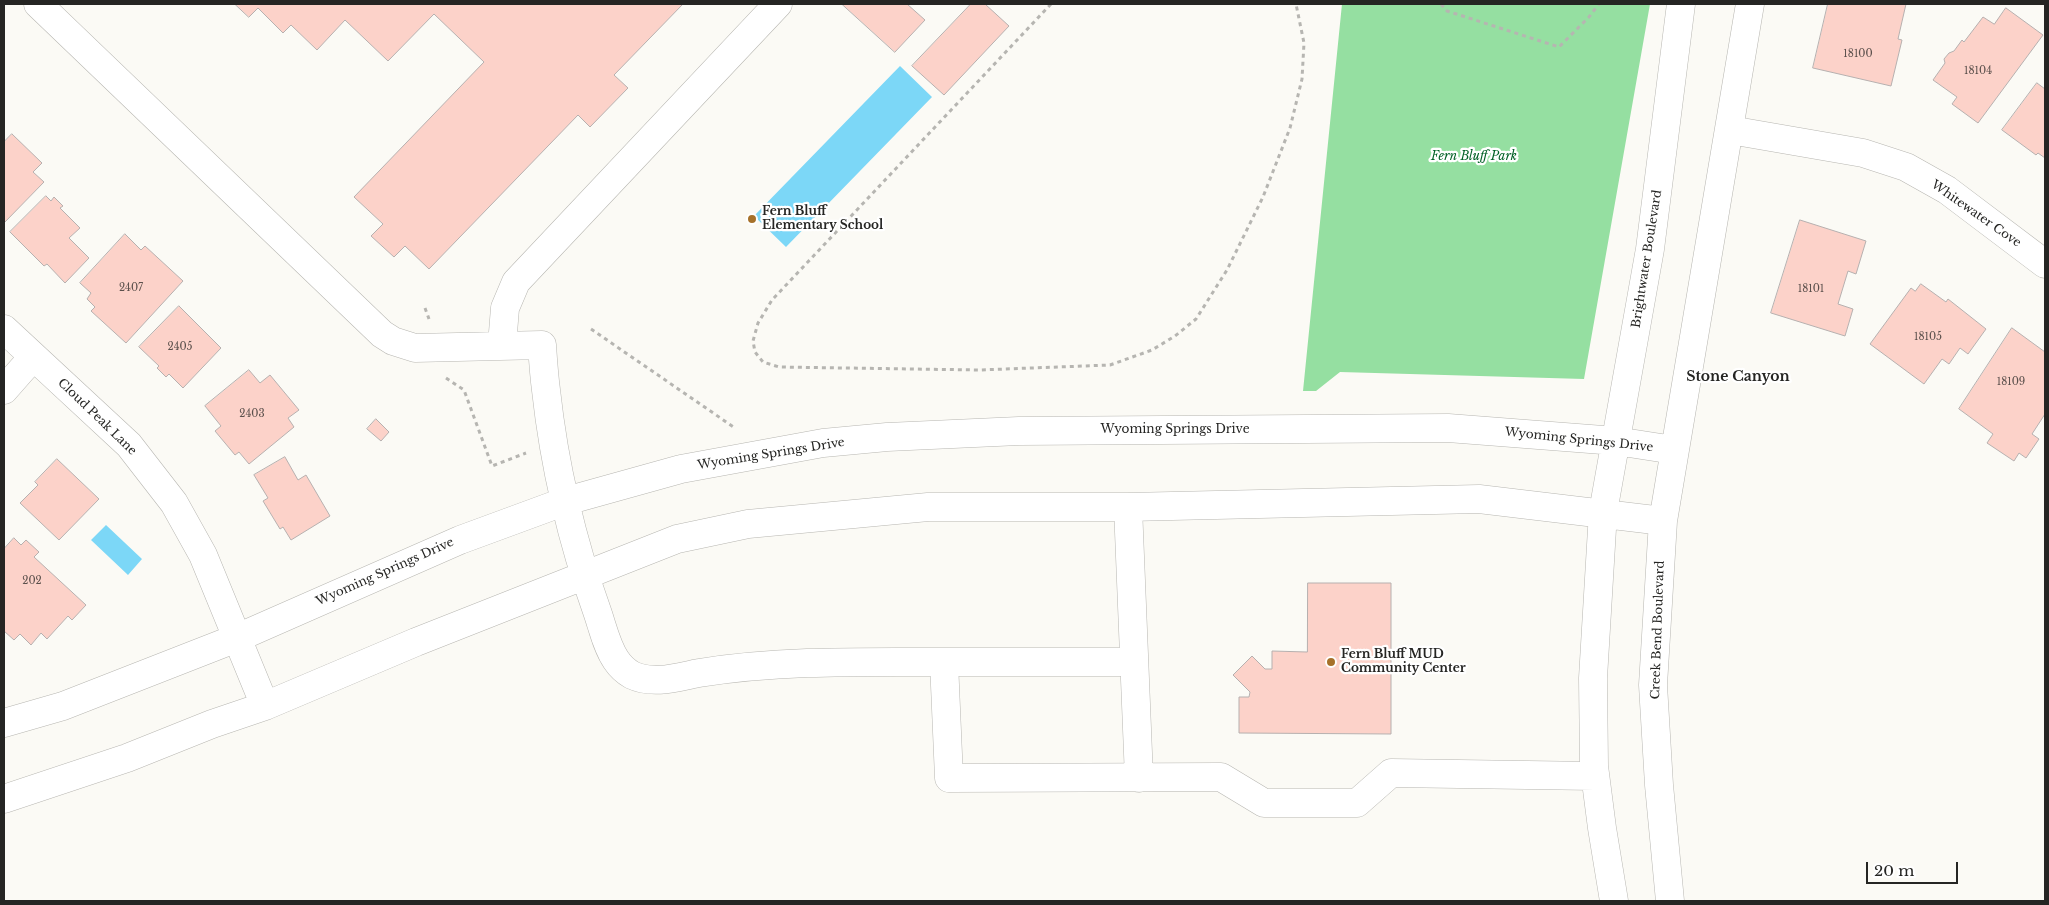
<!DOCTYPE html>
<html>
<head>
<meta charset="utf-8">
<style>
	body { margin:0 }
	#map { position:relative; width:2049px; height:905px; overflow:hidden; background:#fbfaf5; font-family:"Libre Baskerville",serif }
	canvas { display:block }
	.frame { position:absolute; inset:0; border:5px solid #252523; pointer-events:none }
	.scale { position:absolute; left:1866px; top:862px; width:92px; height:22px; box-sizing:border-box; border:2px solid #252523; border-top:0; padding-left:6px; font-size:15px; line-height:18px; white-space:nowrap; color:#252523; -webkit-text-stroke:4px #fff; paint-order:stroke }
</style>
</head>
<body>
<div id="map">
<canvas width="2049" height="905"></canvas>
<div class="frame"></div>
<div class="scale">20 m</div>
</div>
<script>
const ctx = document.querySelector('canvas').getContext('2d');
ctx.lineJoin = 'round';
function fillPath(path, color) {
  ctx.fillStyle = color;
  ctx.fill(path, 'evenodd');
}
function stroke(path, color, width, dash) {
  ctx.strokeStyle = color;
  ctx.lineWidth = width;
  ctx.lineCap = dash ? 'butt' : 'round';
  ctx.setLineDash(dash || []);
  ctx.stroke(path);
}
function drawText(font, color, halo, rows, align = 'center') {
  ctx.font = font + ' "Libre Baskerville",serif';
  ctx.lineWidth = 4.5;
  ctx.setLineDash([]);
  ctx.textBaseline = 'middle';
  ctx.strokeStyle = halo;
  ctx.fillStyle = color;
  for (const [text, x, y, turn = 0] of rows) {
    ctx.save();
    ctx.translate(x, y);
    ctx.rotate((+turn || 0) * Math.PI / 180);
    ctx.textAlign = isNaN(turn) ? turn : align;
    if (halo) ctx.strokeText(text, 0, 0);
    ctx.fillText(text, 0, 0);
    ctx.restore();
  }
}
const green = new Path2D(`
	M 1342,4 L 1650,4 L 1584,379 L 1340,372 L 1316,391 L 1303,391 Z`);
const water = new Path2D(`
	M 900,66 L 932,97 L 786,247 L 754,216 Z
	M 106,525 L 142,559 L 128,575 L 91,540 Z`);
const building = new Path2D(`
	M 235,4 L 683,4 L 614,75 L 628,88 L 590,127 L 578,115 L 429,269 L 405,246 L 394,257 L 371,236 L 383,224 L 354,197 L 484,62 L 434,14 L 388,61 L 345,20 L 317,50 L 291,25 L 283,33 L 258,8 L 249,17 Z
	M 842,4 L 907,4 L 925,20 L 895,52 Z
	M 971,4 L 985,4 L 1009,26 L 944,95 L 912,66 Z
	M 1828,4 L 1906,4 L 1898,39 L 1902,40 L 1891,86 L 1813,68 Z
	M 2006,8 L 2043,35 L 1978,123 L 1952,104 L 1957,97 L 1933,80 L 1945,63 L 1944,59 L 1949,53 L 1954,51 L 1962,40 L 1964,42 L 1983,17 L 1994,24 Z
	M 2037,83 L 2045,89 L 2045,158 L 2038,153 L 2036,155 L 2002,130 Z
	M 12,134 L 42,163 L 33,172 L 44,182 L 4,223 L 4,142 Z
	M 46,196 L 51,201 L 54,197 L 63,206 L 60,208 L 80,228 L 69,238 L 89,258 L 65,283 L 47,264 L 44,266 L 10,232 Z
	M 1800,220 L 1866,241 L 1856,274 L 1848,271 L 1838,304 L 1853,309 L 1845,336 L 1771,313 Z
	M 125,234 L 141,250 L 145,246 L 183,281 L 126,343 L 91,311 L 95,307 L 87,299 L 91,293 L 80,283 Z
	M 1921,284 L 1946,302 L 1948,299 L 1986,329 L 1968,354 L 1960,348 L 1949,364 L 1942,359 L 1924,384 L 1870,344 L 1911,288 L 1915,291 Z
	M 179,306 L 221,348 L 183,388 L 169,374 L 166,377 L 157,368 L 159,366 L 139,347 Z
	M 2012,328 L 2045,352 L 2045,414 L 2032,434 L 2039,439 L 2026,458 L 2019,453 L 2014,461 L 1987,443 L 1993,434 L 1959,409 Z
	M 249,370 L 260,383 L 270,375 L 299,410 L 288,418 L 294,427 L 249,464 L 239,452 L 235,455 L 215,431 L 221,426 L 205,406 Z
	M 376,419 L 389,432 L 381,441 L 367,429 Z
	M 285,457 L 298,480 L 306,475 L 330,516 L 291,540 L 283,527 L 280,529 L 263,501 L 268,498 L 254,475 Z
	M 57,459 L 99,499 L 59,540 L 20,503 L 38,485 L 35,482 Z
	M 14,538 L 21,545 L 26,540 L 39,552 L 34,557 L 86,605 L 72,620 L 68,616 L 47,639 L 41,633 L 31,645 L 20,634 L 14,640 L 4,631 L 4,549 Z
	M 1308,583 L 1391,583 L 1391,734 L 1239,733 L 1239,697 L 1249,697 L 1250,692 L 1233,675 L 1252,656 L 1265,669 L 1272,669 L 1272,651 L 1307,652 Z`);
const path = new Path2D(`
	M 1051,4 L 772,300 L 758,323 L 753,341 L 755,352 L 763,362 L 779,367 L 979,370 L 1110,365 L 1152,350 L 1175,336 L 1196,319 L 1227,270 L 1263,197 L 1290,128 L 1302,79 L 1304,43 L 1296,4
	M 1441,4 L 1447,11 L 1559,47 L 1589,17 L 1599,4
	M 425,308 L 429,319
	M 591,329 L 735,428
	M 446,378 L 464,390 L 492,466 L 526,453`);
const minor = new Path2D(`
	M 38,4 L 382,334 L 393,341 L 415,348 L 542,345 C 543,360 544,375 546,390 C 554,464 573,544 598,614 C 603,629 607,647 616,660 C 620,666 625,671 632,675 C 653,685 678,677 699,673 C 781,660 862,662 944,662 L 949,778 L 1221,777 L 1264,803 L 1357,803 L 1391,773 L 1595,776
	M 1730,130 L 1863,153 L 1906,167 L 1947,190 L 2045,264
	M 4,329 L 129,445 L 174,503 L 203,555 L 265,706
	M 502,345 L 505,308 L 516,282 L 778,4
	M 4,390 L 33,357
	M 1128,507 L 1139,778
	M 944,662 L 1133,662
	M 4,723 L 63,706 L 237,638 L 460,540 L 566,501 L 681,469 L 823,443 L 887,437 L 1019,431 L 1448,428 L 1616,441 L 1674,450
	M 4,799 L 127,758 L 212,724 L 265,706 L 416,642 L 677,539 L 748,524 L 928,507 L 1128,507 L 1479,499 L 1663,521
	M 1614,901 L 1602,828 L 1594,766 L 1593,678 L 1603,512 L 1650,249 L 1681,4
	M 1670,901 L 1659,785 L 1653,685 L 1663,521 L 1750,4`);
const markers = [
	[752,219,5,"#a6712a"],
	[1331,662,5,"#a6712a"]
];
const numberNames = [
	["18100",1858,54],
	["18104",1978,71],
	["2407",131,288],
	["18101",1811,289],
	["18105",1928,337],
	["2405",180,347],
	["18109",2011,382],
	["2403",252,414],
	["202",32,581]
];
const parkNames = [
	["Fern Bluff Park",1474,157]
];
const poiNames = [
	["Fern Bluff",762,212],
	["Elementary School",762,226],
	["Fern Bluff MUD",1341,655],
	["Community Center",1341,669]
];
const streetNames = [
	["Whitewater Cove",1976,214,35],
	["Brightwater Boulevard",1647,259,-81],
	["Cloud Peak Lane",97,417,44],
	["Wyoming Springs Drive",1175,430],
	["Wyoming Springs Drive",1579,440,6],
	["Wyoming Springs Drive",771,454,-9],
	["Wyoming Springs Drive",385,572,-24],
	["Creek Bend Boulevard",1658,630,-88]
];
const neighbourhoodNames = [
	["Stone Canyon",1738,377]
];
fillPath(green, '#95dfa1');
fillPath(water, '#7cd7f7');
fillPath(building, '#fcd2c9');
stroke(building, '#b6b0af', 1);
stroke(minor, '#b7b6b1', 29);
stroke(path, '#b6b5b1', 3, [4, 4]);
stroke(minor, '#fff', 28);
for (const [x, y, r, color] of markers) {
  const dot = new Path2D();
  dot.arc(x, y, r, 0, 2 * Math.PI);
  ctx.fillStyle = color;
  ctx.fill(dot);
  stroke(dot, '#fff', 2);
}
drawText('10px', '#5b504c', null, numberNames);
drawText('italic 12px', '#006025', '#fff', parkNames);
drawText('bold 12px', '#252523', '#fff', poiNames, 'left');
drawText('12px', '#252523', '#fff', streetNames);
drawText('bold 14px', '#252523', '#fff', neighbourhoodNames);
</script>
</body>
</html>
